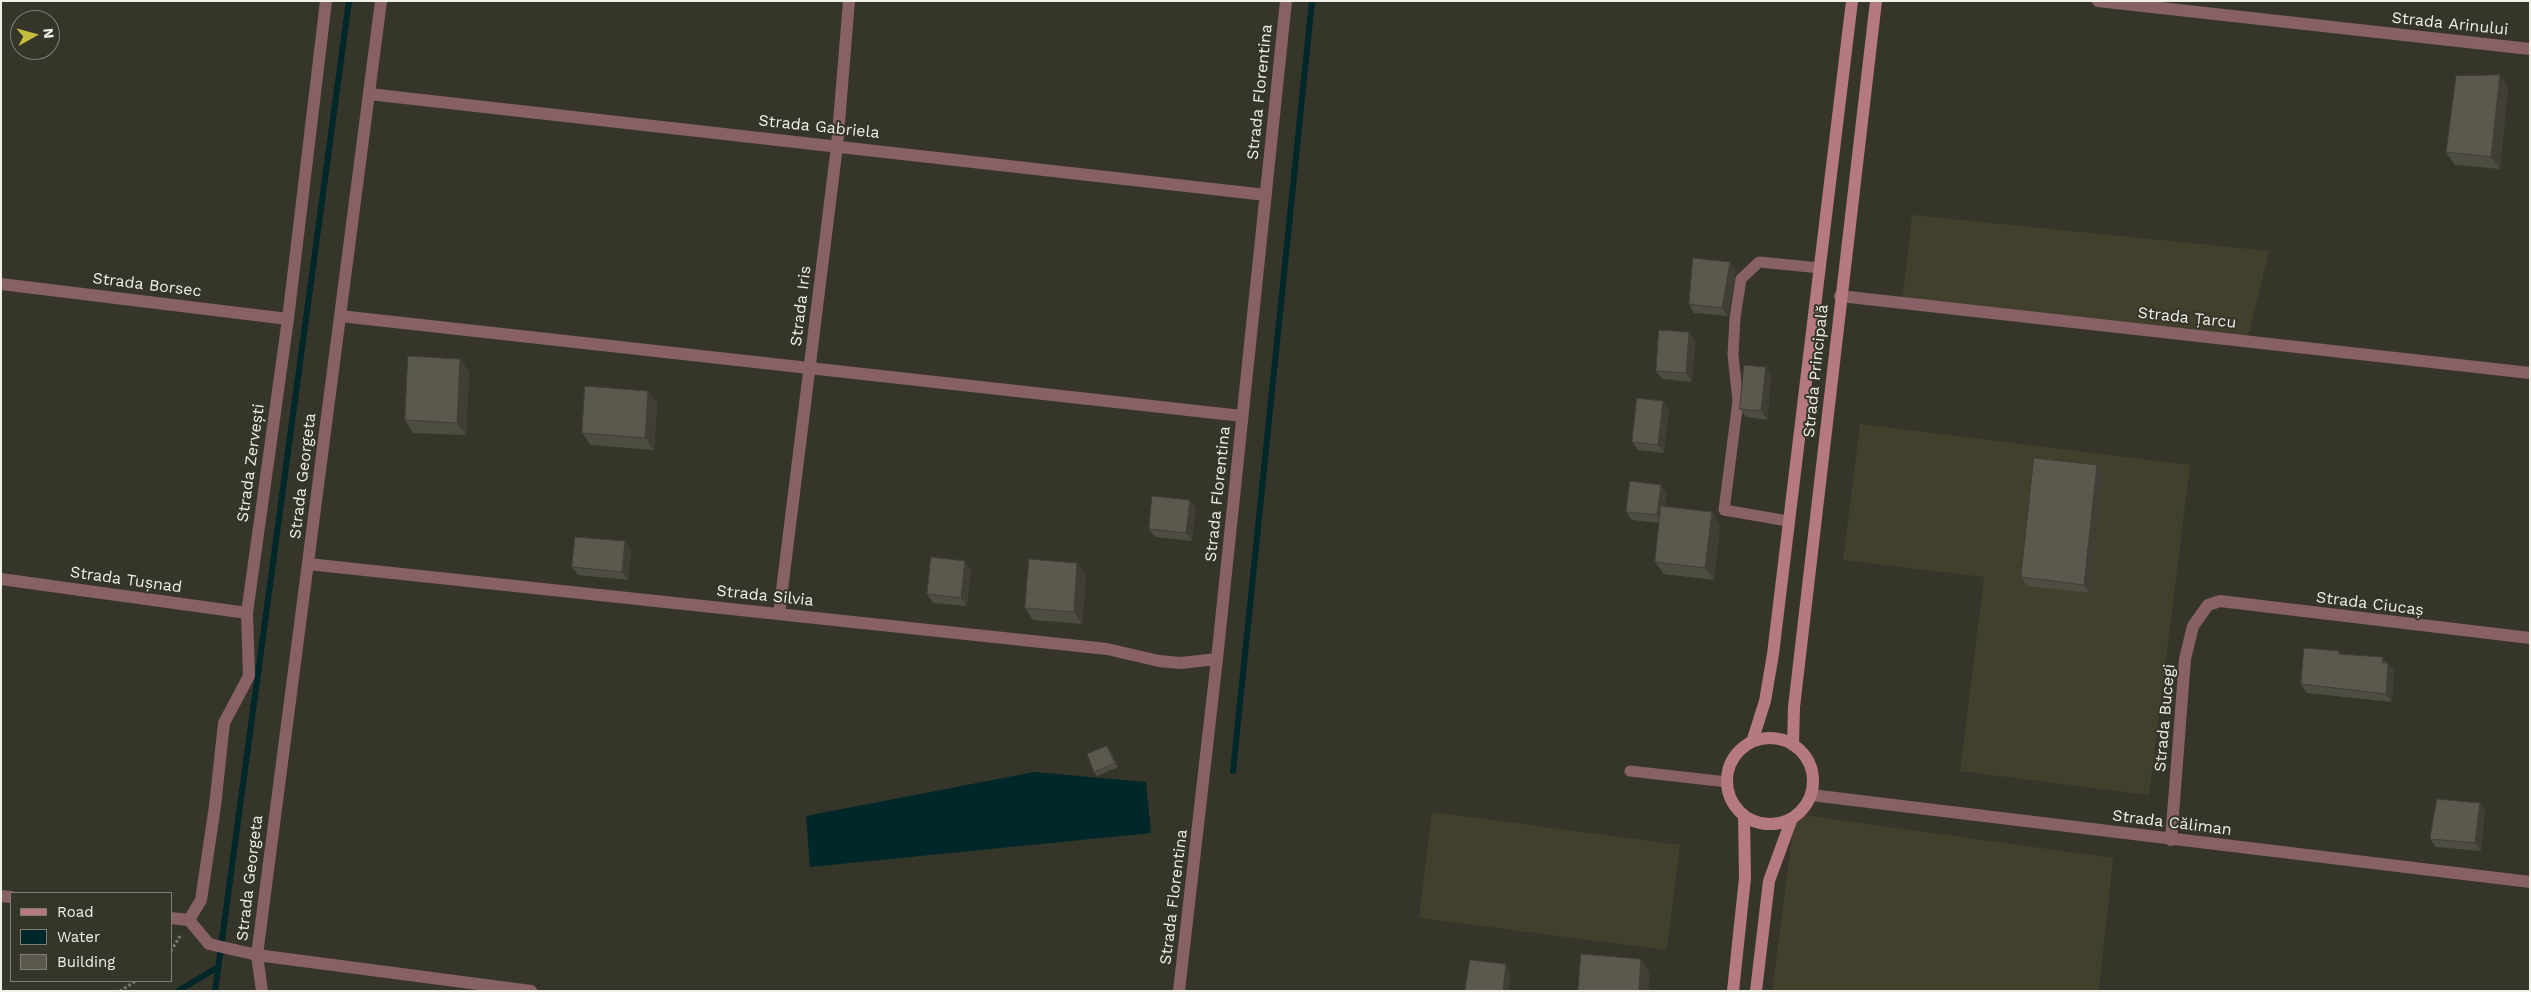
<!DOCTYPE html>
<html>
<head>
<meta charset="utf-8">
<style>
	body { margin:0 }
	#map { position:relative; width:2531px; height:992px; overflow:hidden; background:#36352a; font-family:"Work Sans",sans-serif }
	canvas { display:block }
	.frame { position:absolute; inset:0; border:2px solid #f0efe8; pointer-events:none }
	.legend { position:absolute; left:10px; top:892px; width:162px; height:90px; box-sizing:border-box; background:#36352a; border:1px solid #807f76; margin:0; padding:6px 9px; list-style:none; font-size:15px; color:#f0efe8 }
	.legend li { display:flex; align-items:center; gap:10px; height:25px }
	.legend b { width:25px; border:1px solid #807f76 }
	.north { position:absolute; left:10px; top:10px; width:50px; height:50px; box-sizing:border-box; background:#36352a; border:1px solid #807f76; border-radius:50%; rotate:83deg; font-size:14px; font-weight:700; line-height:20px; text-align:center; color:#f0efe8 }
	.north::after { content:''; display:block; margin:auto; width:18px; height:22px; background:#c5bc3d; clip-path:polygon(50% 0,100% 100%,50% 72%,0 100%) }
</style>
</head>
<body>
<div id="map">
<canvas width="2531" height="992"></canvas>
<div class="frame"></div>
<ul class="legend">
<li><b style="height:6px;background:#b57980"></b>Road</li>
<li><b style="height:14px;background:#002729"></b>Water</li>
<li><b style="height:14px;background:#5b594d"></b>Building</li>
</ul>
<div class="north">N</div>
</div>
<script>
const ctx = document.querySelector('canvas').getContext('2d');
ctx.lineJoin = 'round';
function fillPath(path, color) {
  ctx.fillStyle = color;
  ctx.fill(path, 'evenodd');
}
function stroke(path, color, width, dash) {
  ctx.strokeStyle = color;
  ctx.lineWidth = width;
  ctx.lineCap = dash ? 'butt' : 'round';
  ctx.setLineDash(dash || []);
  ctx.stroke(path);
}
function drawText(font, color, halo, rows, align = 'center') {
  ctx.font = font + ' "Work Sans",sans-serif';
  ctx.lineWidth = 4;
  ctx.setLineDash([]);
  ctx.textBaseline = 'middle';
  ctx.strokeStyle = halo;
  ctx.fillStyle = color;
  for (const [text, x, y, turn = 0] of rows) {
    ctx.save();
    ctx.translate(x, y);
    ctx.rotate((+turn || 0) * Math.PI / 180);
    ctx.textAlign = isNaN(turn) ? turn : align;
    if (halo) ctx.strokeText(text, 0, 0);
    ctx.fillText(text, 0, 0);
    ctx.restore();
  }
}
const built = new Path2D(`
	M 1912,215 L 2269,251 L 2248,336 L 1902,303 Z
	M 1860,424 L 2190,465 L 2149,795 L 1960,771 L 1984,577 L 1843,560 Z
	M 1432,812 L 1680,845 L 1667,950 L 1419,918 Z
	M 1795,814 L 2113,858 L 2099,991 L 1772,991 Z`);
const water = new Path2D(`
	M 1034,772 L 1146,782 L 1151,833 L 810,867 L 806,816 Z`);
const stream = new Path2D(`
	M 1233,771 L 1312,1
	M 178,991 L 218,967
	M 215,991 L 349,1`);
const path = new Path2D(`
	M 171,951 L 180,936
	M 120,991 L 136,981`);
const service = new Path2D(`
	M 1788,521 L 1724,510 L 1738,401 L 1733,355 L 1735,318 L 1741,279 L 1759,262 L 1820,268
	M 1630,771 L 1727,782`);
const minor = new Path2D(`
	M 2098,1 L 2530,49
	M 369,94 L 1266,195
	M 1,284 L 288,319
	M 1840,296 L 2530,373
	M 340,316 L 1242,416
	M 308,564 L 1107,649 L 1159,661 L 1181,663 L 1217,659
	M 1,579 L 247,613
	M 779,614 L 837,146 L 849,1
	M 1811,795 L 2530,882
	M 2171,840 L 2185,659 L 2193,626 L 2208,605 L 2220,601 L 2530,638
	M 1,896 L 11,897
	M 171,918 L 189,920
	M 189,920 L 201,900 L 215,806 L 224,723 L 249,676 L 247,613 L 288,319 L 326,1
	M 189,920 L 209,944 L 257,955 L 531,991
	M 262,991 L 257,955 L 381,1
	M 1179,991 L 1217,659 L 1286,1`);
const secondary = new Path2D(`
	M1727 781a43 43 0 1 1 86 0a43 43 0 1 1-86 0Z
	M 1752,742 L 1765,701 L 1773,654 L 1852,1
	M 1793,745 L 1794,707 L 1876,1
	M 1733,991 L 1745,878 L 1744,815
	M 1756,991 L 1769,881 L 1792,818`);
const wall = new Path2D(`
	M 2508,87 L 2500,169 L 2455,165 L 2446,152 Z
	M 1736,270 L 1728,316 L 1694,313 L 1689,304 Z
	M 1695,340 L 1692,382 L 1662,379 L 1656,371 Z
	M 460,359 L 469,372 L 466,435 L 413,433 L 405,420 Z
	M 1771,376 L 1767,420 L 1746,417 L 1740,409 Z
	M 648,391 L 657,403 L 654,450 L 591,445 L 582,433 Z
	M 1663,401 L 1669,410 L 1664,453 L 1638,450 L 1632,442 Z
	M 2097,465 L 2103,474 L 2090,593 L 2027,586 L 2021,577 Z
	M 1667,493 L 1665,507 L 1712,512 L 1720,525 L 1714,580 L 1664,574 L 1655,562 L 1659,523 L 1632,520 L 1626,512 Z
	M 1196,508 L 1192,541 L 1155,537 L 1149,529 Z
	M 625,541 L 631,550 L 628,580 L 578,575 L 572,567 Z
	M 1077,563 L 1086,576 L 1082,624 L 1033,620 L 1025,608 Z
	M 971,569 L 967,606 L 933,603 L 927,594 Z
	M 2342,655 L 2387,663 L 2394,671 L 2392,702 L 2307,693 L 2301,684 Z
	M 1110,750 L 1118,767 L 1097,776 L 1094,772 Z
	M 2485,811 L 2481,851 L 2436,847 L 2430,839 Z`);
const shadedWall = new Path2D(`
	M 2500,75 L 2508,87 L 2500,169 L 2491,157 Z
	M 1730,262 L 1736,270 L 1728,316 L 1722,308 Z
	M 1689,332 L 1695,340 L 1692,382 L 1686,373 Z
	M 460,359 L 469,372 L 466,435 L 457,423 Z
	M 1766,367 L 1771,376 L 1767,420 L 1761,411 Z
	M 648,391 L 657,403 L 654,450 L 645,438 Z
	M 1663,401 L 1669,410 L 1664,453 L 1658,445 Z
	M 2097,465 L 2103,474 L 2090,593 L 2084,585 Z
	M 1661,485 L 1667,493 L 1663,524 L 1657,515 Z
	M 1190,500 L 1196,508 L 1192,541 L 1186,533 Z
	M 1712,512 L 1720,525 L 1714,580 L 1705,568 Z
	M 625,541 L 631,550 L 628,580 L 622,572 Z
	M 965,561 L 971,569 L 967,606 L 961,598 Z
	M 1077,563 L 1086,576 L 1082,624 L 1074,612 Z
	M 2383,657 L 2394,671 L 2392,702 L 2386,694 L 2382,663 Z
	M 1107,746 L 1110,750 L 1118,767 L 1115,763 Z
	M 2480,803 L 2485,811 L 2481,851 L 2475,843 Z
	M 1641,959 L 1650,972 L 1649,991 L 1639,991 Z
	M 1506,964 L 1511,973 L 1509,991 L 1503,991 Z`);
const building = new Path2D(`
	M 2500,75 L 2491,157 L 2446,152 L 2456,76 Z
	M 1693,258 L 1730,262 L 1722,308 L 1689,304 Z
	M 1659,330 L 1689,332 L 1686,373 L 1656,371 Z
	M 408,356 L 460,359 L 457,423 L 405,420 Z
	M 1744,365 L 1766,367 L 1761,411 L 1740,409 Z
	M 585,386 L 648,391 L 645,438 L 582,433 Z
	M 1637,398 L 1663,401 L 1658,445 L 1632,442 Z
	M 2034,458 L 2097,465 L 2084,585 L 2021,577 Z
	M 1630,481 L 1661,485 L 1657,515 L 1626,512 Z
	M 1152,496 L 1190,500 L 1186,533 L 1149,529 Z
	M 1661,506 L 1712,512 L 1705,568 L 1655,562 Z
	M 575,537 L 625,541 L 622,572 L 572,567 Z
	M 931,557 L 965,561 L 961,598 L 927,594 Z
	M 1029,559 L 1077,563 L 1074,612 L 1025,608 Z
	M 2304,648 L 2339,651 L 2339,654 L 2383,657 L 2382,663 L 2388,663 L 2386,694 L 2301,684 Z
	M 1107,746 L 1115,763 L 1094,772 L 1087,754 Z
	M 2437,799 L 2480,803 L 2475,843 L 2430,839 Z
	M 1581,954 L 1641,959 L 1639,991 L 1578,991 Z
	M 1470,960 L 1506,964 L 1503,991 L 1465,991 Z`);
const streetNames = [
	["Strada Arinului",2450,24,6],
	["Strada Florentina",1260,92,-84],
	["Strada Gabriela",819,127,6],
	["Strada Borsec",147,285,7],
	["Strada Iris",801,306,-83],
	["Strada Țarcu",2187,318,6],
	["Strada Principală",1816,371,-84],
	["Strada Zervești",251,463,-82],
	["Strada Georgeta",303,476,-83],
	["Strada Florentina",1218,494,-84],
	["Strada Tușnad",126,580,8],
	["Strada Silvia",765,596,6],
	["Strada Ciucaș",2370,604,7],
	["Strada Bucegi",2165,718,-85],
	["Strada Căliman",2172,823,7],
	["Strada Georgeta",250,878,-83],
	["Strada Florentina",1174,897,-83]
];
fillPath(built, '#423f2d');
fillPath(water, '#002729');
stroke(stream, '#002729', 6);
stroke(path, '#7d7c72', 3, [2.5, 2.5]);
stroke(service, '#876165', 11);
stroke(minor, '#876165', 12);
stroke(secondary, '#b57980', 12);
fillPath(wall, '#4e4d42');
fillPath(shadedWall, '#403e36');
fillPath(building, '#5b594d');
stroke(building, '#403e36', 1);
drawText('16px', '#f0efe8', '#36352a', streetNames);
</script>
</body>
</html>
